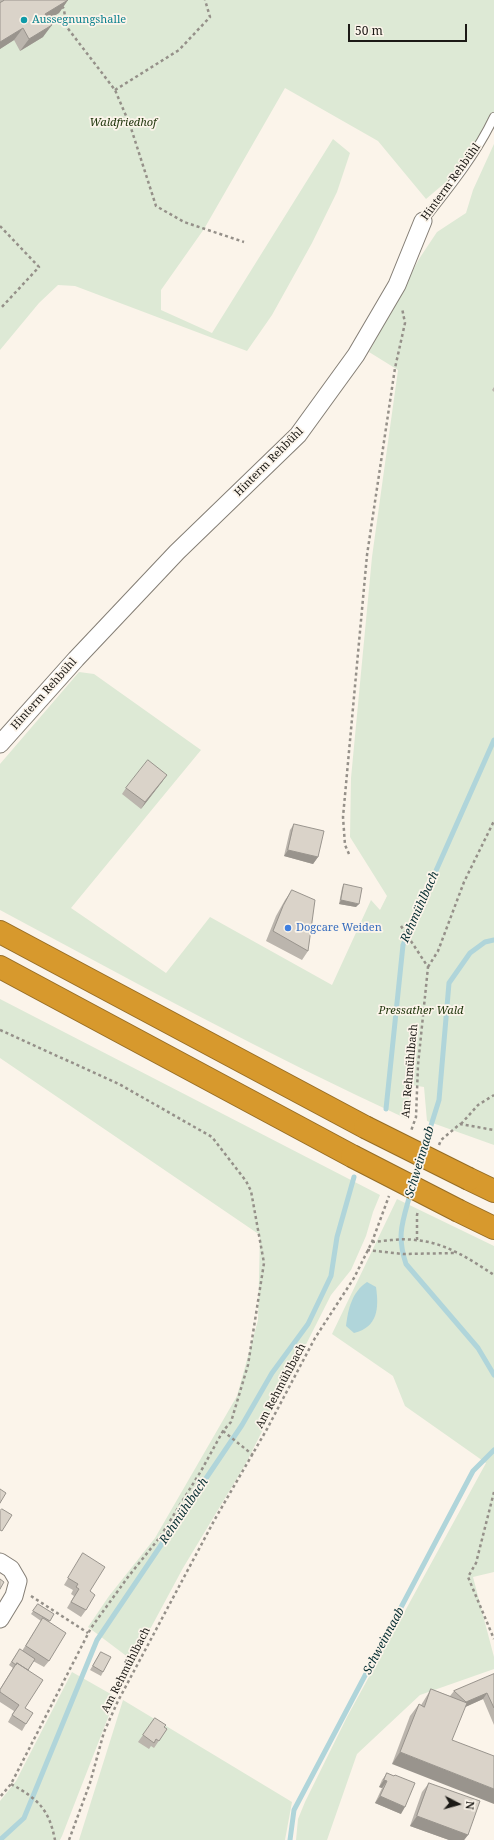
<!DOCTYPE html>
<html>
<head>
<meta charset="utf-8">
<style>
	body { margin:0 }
	#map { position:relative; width:494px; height:1840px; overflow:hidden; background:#fbf4ea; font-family:"Noto Serif",serif }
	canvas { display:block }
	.north { position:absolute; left:438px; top:1784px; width:40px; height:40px; -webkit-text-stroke:3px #fbf4ea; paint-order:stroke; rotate:96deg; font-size:11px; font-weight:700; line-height:16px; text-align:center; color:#1c1a16 }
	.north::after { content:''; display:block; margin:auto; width:14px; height:18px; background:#1c1a16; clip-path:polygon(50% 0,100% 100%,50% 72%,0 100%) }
	.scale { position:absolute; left:348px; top:24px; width:119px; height:18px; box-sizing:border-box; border:2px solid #1c1a16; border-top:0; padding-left:5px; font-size:12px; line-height:14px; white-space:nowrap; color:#1c1a16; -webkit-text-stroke:3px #fbf4ea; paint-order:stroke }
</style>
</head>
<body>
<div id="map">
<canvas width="494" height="1840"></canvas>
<div class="north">N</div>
<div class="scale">50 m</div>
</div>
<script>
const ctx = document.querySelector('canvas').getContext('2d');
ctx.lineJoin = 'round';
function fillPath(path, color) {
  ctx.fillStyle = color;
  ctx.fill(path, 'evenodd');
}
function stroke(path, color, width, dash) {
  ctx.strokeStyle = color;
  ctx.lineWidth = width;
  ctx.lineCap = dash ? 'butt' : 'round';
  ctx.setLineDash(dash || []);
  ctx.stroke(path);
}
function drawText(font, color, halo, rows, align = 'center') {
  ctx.font = font + ' "Noto Serif",serif';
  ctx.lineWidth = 3.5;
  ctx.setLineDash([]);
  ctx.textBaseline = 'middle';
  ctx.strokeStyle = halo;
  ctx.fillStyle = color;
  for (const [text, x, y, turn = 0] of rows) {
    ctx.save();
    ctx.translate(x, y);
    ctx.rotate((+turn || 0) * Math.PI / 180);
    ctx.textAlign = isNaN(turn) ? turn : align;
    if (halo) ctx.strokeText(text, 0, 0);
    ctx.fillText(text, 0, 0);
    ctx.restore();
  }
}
const green = new Path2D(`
	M 0,0 L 494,0 L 494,122 L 446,182 L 426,199 L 378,141 L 285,88 L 204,229 L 161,290 L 161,310 L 212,333 L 333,139 L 350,153 L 337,192 L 312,243 L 272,315 L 247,351 L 75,286 L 58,285 L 39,303 L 0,350 Z
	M 494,144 L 494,1145 L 427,1121 L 424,1087 L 411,1085 L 407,1119 C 268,1055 134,982 0,910 L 0,764 L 79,672 L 94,674 L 201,750 L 71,908 L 166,973 L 210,917 L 332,985 L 371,900 L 380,910 L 387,896 L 350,837 L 351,778 L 372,557 L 398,370 L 369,352 L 419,259 L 437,232 L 466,213 L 473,190 Z
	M 0,999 L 380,1195 L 373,1212 L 366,1236 L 351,1270 L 331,1295 L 245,1465 L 183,1568 L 133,1661 L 88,1627 L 109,1596 L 155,1538 L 237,1396 L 258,1320 L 260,1235 L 0,1058 Z
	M 397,1199 L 494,1246 L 494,1572 L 473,1577 L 494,1657 L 494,1669 L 420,1695 L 357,1754 L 327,1840 L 296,1840 L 298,1819 L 305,1802 L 347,1717 L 486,1463 L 405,1406 L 393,1376 L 332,1334 Z
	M 72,1672 L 116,1697 L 62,1836 L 60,1840 L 0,1840 L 0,1801 L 16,1781 Z
	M 123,1700 L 292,1802 L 285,1840 L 79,1840 Z`);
const water = new Path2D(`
	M 367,1282 L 376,1287 C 379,1308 378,1327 354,1333 L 346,1326 C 348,1309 352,1292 367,1282 Z`);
const stream = new Path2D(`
	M 386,1109 L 403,945 L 494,740
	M 423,1151 L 439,1100 L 449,983 L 470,953 L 485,942 L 494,940
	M 414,1182 L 421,1161
	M 411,1191 C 403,1221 396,1234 406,1264 L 478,1348 L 494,1375
	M 0,1840 L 24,1818 L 97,1640 L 242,1425 L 272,1373 L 308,1324 L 331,1276 L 337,1237 L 354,1177
	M 290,1840 L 294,1810 L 473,1471 L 494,1450`);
const path = new Path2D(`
	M 62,6 L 64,9 L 66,26 L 115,90 L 130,125 L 156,206 L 184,222 L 244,242
	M 115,90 L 179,50 L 210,17 L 205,0
	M 0,226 L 39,267 L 0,309
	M 349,854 L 345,845 L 343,817 L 367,555 L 395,368 L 405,323 L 402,308
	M 401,926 L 428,967 L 418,1065 L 416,1117 L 411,1131
	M 428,967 L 438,951 L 464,882 L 494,821
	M 0,1030 L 119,1084 L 212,1137 L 246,1181 L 251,1191 L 264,1263 L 248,1365 L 231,1422 L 223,1431 L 201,1471 L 160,1537 L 128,1577 L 91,1628 L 11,1784 L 0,1797
	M 461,1124 L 478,1105 L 494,1095
	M 439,1145 L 441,1140 L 460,1124 L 494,1130
	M 417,1240 L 417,1215 L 418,1211
	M 372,1242 C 386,1241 401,1238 415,1240 C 444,1242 470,1259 494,1275
	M 367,1250 L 403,1254 L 457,1253
	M 223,1431 L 253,1455
	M 494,1492 L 476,1563 L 468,1577 L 494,1639
	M 31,1596 L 88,1633
	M 11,1784 C 38,1799 49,1809 55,1840
	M 69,1840 L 90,1783 L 104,1732 L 118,1701 L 215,1519 L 267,1429 L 315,1338 L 354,1278 L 372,1242 L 389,1196`);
const service = new Path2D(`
	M 423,221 C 449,188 476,155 494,117`);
const minor = new Path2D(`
	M 0,744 L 76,659 L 177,552 L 298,435 L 356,355 L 397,285 L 423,221
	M 0,1562 L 11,1569 L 18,1581 L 14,1596 L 0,1619`);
const motorway = new Path2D(`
	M 0,932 L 365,1127
	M 0,967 L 352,1156
	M 469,1179 L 494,1191
	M 459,1211 L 494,1228`);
const motorwayBridge = new Path2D(`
	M 365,1127 L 469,1179
	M 352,1156 L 459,1211`);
const wall = new Path2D(`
	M 0,0 L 68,0 L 59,13 L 49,19 L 43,37 L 20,51 L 14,40 L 0,49 Z
	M 494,387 L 494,392 L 492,390 Z
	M 167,775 L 141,809 L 122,794 L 126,788 Z
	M 294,824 L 318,857 L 313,864 L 284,856 L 290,830 Z
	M 344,884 L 356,907 L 339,904 L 342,888 Z
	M 292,890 L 308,951 L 302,960 L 266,941 L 276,916 L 285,900 Z
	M 83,1553 L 90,1591 L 86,1610 L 81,1617 L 67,1608 L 74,1596 L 71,1594 L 73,1590 L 64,1585 Z
	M 38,1604 L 54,1614 L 49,1622 L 49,1661 L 44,1667 L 33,1661 L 28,1670 L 25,1708 L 26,1724 L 22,1731 L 8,1722 L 14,1711 L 0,1702 L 0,1689 L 13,1668 L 9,1665 L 20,1649 L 22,1651 L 41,1621 L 31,1614 Z
	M 101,1652 L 103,1672 L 101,1676 L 90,1670 Z
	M 494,1674 L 494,1725 L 483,1699 L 465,1707 L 392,1764 L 410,1716 L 419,1704 L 421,1705 L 423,1702 L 431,1689 L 450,1696 L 454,1691 Z
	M 155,1718 L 164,1727 L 167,1729 L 154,1748 L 151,1746 L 149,1749 L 138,1742 Z
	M 387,1773 L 394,1776 L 395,1775 L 401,1814 L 375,1803 L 382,1788 L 379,1787 L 382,1780 Z
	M 429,1783 L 468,1835 L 464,1840 L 449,1840 L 410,1826 L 422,1792 Z`);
const shadedWall = new Path2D(`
	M 68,0 L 59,13 L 37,26 L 45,14 Z
	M 52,25 L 43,37 L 20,51 L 29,39 Z
	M 23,28 L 14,40 L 0,49 L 0,42 Z
	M 167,775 L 162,782 L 141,809 L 145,802 Z
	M 288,850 L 318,857 L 313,864 L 284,856 Z
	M 341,900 L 359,904 L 356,907 L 339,904 Z
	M 487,1693 L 483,1699 L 461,1709 L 466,1702 Z
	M 400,1752 L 494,1789 L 494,1804 L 392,1764 Z
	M 384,1780 L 387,1781 L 382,1788 L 379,1787 Z
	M 380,1796 L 405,1807 L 401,1814 L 375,1803 Z
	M 417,1816 L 468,1835 L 464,1840 L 449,1840 L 410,1826 Z`);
const building = new Path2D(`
	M 5,0 L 68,0 L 45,14 L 52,25 L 29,39 L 23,28 L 0,42 L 0,3 Z
	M 148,760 L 167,775 L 145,802 L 126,788 Z
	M 294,824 L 324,831 L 318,857 L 288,850 Z
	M 344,884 L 362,888 L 359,904 L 341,900 Z
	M 292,890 L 315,900 L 308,951 L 273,931 L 283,906 Z
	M 0,1489 L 6,1493 L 0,1503 Z
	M 2,1509 L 12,1515 L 2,1531 L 0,1530 L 0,1511 Z
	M 83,1553 L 105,1567 L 90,1591 L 95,1595 L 86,1610 L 71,1602 L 79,1589 L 76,1587 L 78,1584 L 68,1578 Z
	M 0,1579 L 4,1582 L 0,1589 Z
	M 38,1604 L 54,1614 L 50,1621 L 33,1611 Z
	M 43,1618 L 66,1633 L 49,1661 L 26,1646 Z
	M 20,1649 L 35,1659 L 28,1670 L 17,1663 L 16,1665 L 12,1662 Z
	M 101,1652 L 111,1657 L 103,1672 L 93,1666 Z
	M 17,1663 L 43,1680 L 25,1708 L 33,1713 L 26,1724 L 12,1715 L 19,1705 L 0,1692 L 0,1690 Z
	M 494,1674 L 494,1708 L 487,1693 L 466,1702 L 454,1691 Z
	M 431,1689 L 467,1703 L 452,1740 L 494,1756 L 494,1789 L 400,1752 L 419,1704 L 424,1707 Z
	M 155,1718 L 166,1725 L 164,1727 L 167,1729 L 159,1741 L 156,1739 L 154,1743 L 143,1735 Z
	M 387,1773 L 394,1776 L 395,1775 L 415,1783 L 405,1807 L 380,1796 L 387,1781 L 384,1780 Z
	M 429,1783 L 480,1801 L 468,1835 L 417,1816 Z`);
const markers = [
	[24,20,4,"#0f9aa8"],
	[288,928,4,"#3f7fe0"]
];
const cultureNames = [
	["Aussegnungshalle",32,20]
];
const parkNames = [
	["Waldfriedhof",123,123],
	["Pressather Wald",421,1011]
];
const streetNames = [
	["Hinterm Rehbühl",451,182,-54],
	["Hinterm Rehbühl",269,462,-45],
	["Hinterm Rehbühl",44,694,-48],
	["Am Rehmühlbach",410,1071,-85],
	["Am Rehmühlbach",281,1386,-62],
	["Am Rehmühlbach",126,1670,-63]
];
const shopNames = [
	["Dogcare Weiden",296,928]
];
const waterNames = [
	["Rehmühlbach",420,907,-66],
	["Schweinnaab",420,1162,-73],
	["Rehmühlbach",184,1511,-56],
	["Schweinnaab",384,1641,-62]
];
fillPath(green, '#dde9d5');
fillPath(water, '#b0d5da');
stroke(stream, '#b0d5da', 5);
stroke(service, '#847e75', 10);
stroke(minor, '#847e75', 19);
stroke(motorway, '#966d25', 24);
stroke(path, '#959089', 2.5, [3, 3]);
stroke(service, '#fff', 8);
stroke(minor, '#fff', 17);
stroke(motorway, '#d7992d', 22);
stroke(motorwayBridge, '#966d25', 24, []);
stroke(motorwayBridge, '#d7992d', 22);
fillPath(wall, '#bbb5ad');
fillPath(shadedWall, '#99948d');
fillPath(building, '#dad3c9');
stroke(building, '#99948d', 1);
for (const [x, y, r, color] of markers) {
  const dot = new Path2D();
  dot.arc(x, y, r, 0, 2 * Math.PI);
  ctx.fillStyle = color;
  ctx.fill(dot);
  stroke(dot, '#fbf4ea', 1.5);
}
drawText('11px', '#0d838f', '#fbf4ea', cultureNames, 'left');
drawText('italic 11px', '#1e340a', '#fbf4ea', parkNames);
drawText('11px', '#1c1a16', '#fbf4ea', streetNames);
drawText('11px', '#366cbe', '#fbf4ea', shopNames, 'left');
drawText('italic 12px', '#082f33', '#fbf4ea', waterNames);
</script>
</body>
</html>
